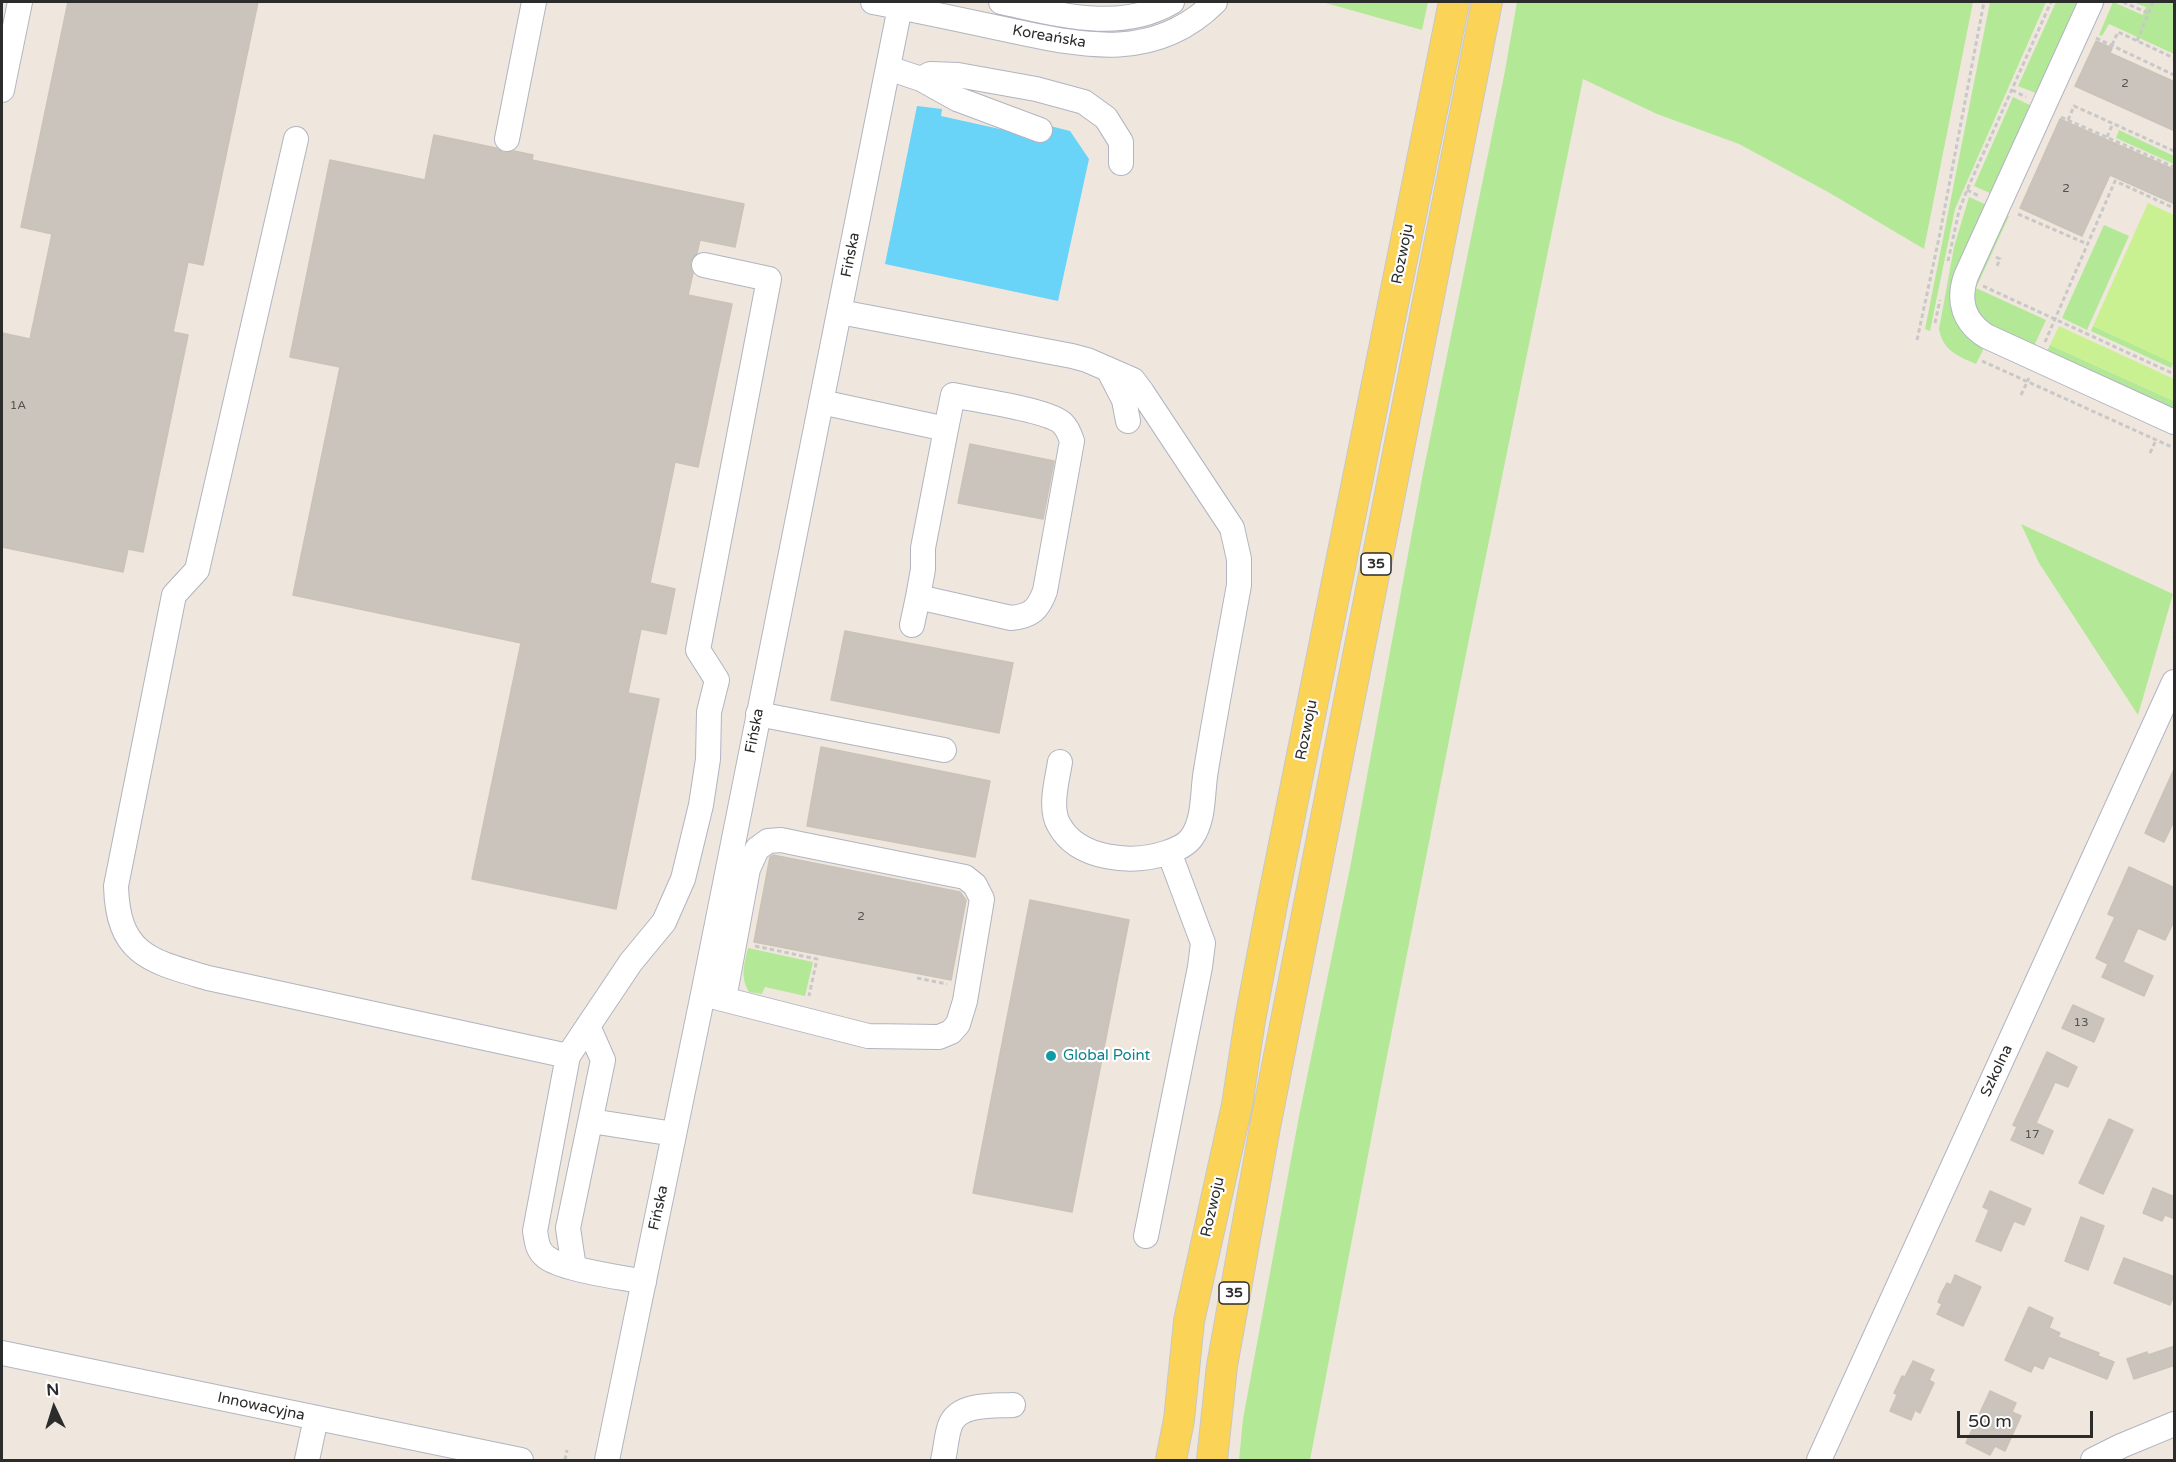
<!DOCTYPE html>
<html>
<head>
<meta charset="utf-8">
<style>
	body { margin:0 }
	#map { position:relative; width:2176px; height:1462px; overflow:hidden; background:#efe7dd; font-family:"Varela Round",sans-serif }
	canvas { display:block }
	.frame { position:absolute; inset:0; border:3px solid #2c2c2c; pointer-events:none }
	.north { position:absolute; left:24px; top:1378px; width:60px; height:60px; -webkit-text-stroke:4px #fff; paint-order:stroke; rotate:356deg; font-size:16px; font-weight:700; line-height:24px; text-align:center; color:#2c2c2c }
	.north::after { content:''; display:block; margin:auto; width:21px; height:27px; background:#2c2c2c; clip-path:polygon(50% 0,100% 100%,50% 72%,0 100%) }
	.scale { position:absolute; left:1957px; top:1411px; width:136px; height:27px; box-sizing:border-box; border:3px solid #2c2c2c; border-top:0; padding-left:8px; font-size:18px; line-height:21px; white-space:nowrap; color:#2c2c2c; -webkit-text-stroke:4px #fff; paint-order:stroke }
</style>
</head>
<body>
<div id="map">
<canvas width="2176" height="1462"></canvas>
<div class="frame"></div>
<div class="north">N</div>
<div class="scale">50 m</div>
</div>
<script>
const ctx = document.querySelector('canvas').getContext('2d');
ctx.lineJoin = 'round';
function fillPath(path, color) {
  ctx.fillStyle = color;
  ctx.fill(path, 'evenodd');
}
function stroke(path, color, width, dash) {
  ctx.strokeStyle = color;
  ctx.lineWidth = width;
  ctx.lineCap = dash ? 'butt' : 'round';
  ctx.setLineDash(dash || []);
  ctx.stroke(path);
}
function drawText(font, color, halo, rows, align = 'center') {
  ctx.font = font + ' "Varela Round",sans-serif';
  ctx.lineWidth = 4.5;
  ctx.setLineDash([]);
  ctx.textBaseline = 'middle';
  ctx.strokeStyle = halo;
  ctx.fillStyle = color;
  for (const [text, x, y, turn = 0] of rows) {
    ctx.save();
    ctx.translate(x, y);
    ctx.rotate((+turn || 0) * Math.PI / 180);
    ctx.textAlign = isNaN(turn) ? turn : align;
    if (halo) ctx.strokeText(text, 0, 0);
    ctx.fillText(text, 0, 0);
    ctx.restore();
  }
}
const green = new Path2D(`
	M 1322,2 L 1428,2 L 1422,30 Z
	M 1517,2 L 1973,2 L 1924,249 L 1828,192 L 1739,144 L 1657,114 L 1583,79 L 1467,649 L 1386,1061 L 1310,1460 L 1239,1460 L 1243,1419 L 1299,1116 L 1350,868 L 1423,473 L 1504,76 Z
	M 1990,2 L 2046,2 L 1955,209 L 1930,331 L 1925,329 Z
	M 2056,2 L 2080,2 L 2038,94 L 2018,86 Z
	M 2113,2 L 2143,15 L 2146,7 L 2133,2 L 2174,2 L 2174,54 L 2109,24 L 2102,36 L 2099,35 Z
	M 2013,97 L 2032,106 L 1992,194 L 1974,186 Z
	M 2119,130 L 2174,156 L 2174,164 L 2116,138 Z
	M 1969,197 L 1987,205 L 1957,271 L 1985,346 L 1976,364 C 1958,356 1943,351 1939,329 L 1954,247 Z
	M 2004,214 L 2009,216 L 1976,288 L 2046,320 L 2033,348 L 1984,325 L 1970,294 Z
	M 2104,225 L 2129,236 L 2087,330 L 2062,318 Z
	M 2093,326 L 2173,363 L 2171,368 L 2091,331 Z
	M 2050,345 L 2174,401 L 2174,412 L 2046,353 Z
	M 2021,524 L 2173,594 L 2138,715 L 2039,563 Z
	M 748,948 L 813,962 L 805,996 L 765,987 L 762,994 L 749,992 C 740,977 744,965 748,948 Z`);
const pitch = new Path2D(`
	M 2148,203 L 2174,215 L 2173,363 L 2093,326 Z
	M 2059,326 L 2174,379 L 2174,401 L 2050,345 Z`);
const water = new Path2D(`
	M 917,106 L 942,109 L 941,116 L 1018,133 L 1042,124 L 1070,131 L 1089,159 L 1058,301 L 885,264 Z`);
const building = new Path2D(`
	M 68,2 L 258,2 L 203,265 L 188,262 L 173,332 L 188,335 L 143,552 L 128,549 L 123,572 L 2,547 L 2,333 L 30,339 L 52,234 L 21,227 Z
	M 2096,41 L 2112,48 L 2110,53 L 2175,82 L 2175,131 L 2075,86 Z
	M 2060,119 L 2175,170 L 2175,204 L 2110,175 L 2082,236 L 2020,208 Z
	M 434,135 L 496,148 L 504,153 L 514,151 L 533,155 L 532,160 L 744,204 L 735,247 L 700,240 L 697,253 L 690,263 L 693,273 L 688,295 L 732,304 L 698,467 L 675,462 L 650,583 L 675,589 L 666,634 L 641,629 L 628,693 L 659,699 L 616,909 L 472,879 L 521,643 L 293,595 L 340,367 L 290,357 L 330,160 L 425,180 Z
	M 970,444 L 1054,461 L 1043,519 L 958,503 Z
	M 845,631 L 1013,663 L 999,733 L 831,700 Z
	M 821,747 L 990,781 L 975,857 L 807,826 Z
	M 2175,767 L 2175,819 L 2164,842 L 2145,833 Z
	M 773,855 L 960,892 L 966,900 L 951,980 L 754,942 L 770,857 Z
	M 2129,867 L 2175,888 L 2175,919 L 2165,940 L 2138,928 L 2123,962 L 2153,976 L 2144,996 L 2102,977 L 2108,964 L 2096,958 L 2115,917 L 2108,914 Z
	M 1030,900 L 1129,920 L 1072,1212 L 973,1193 Z
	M 2073,1005 L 2104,1019 L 2094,1042 L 2062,1028 Z
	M 2047,1052 L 2077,1067 L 2068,1087 L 2055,1082 L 2036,1123 L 2053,1131 L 2043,1154 L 2011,1140 L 2017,1127 L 2013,1125 Z
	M 2109,1119 L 2133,1130 L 2103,1194 L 2079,1183 Z
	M 2153,1188 L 2175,1197 L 2175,1219 L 2165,1215 L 2162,1221 L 2143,1213 Z
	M 1990,1191 L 2031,1209 L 2024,1225 L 2014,1221 L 2001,1251 L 1976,1241 L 1989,1210 L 1983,1207 Z
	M 2081,1217 L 2104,1226 L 2088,1270 L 2065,1261 Z
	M 2124,1258 L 2175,1277 L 2175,1293 L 2170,1305 L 2114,1283 Z
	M 1955,1275 L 1981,1287 L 1963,1326 L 1937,1314 L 1942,1304 L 1938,1302 L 1942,1292 L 1947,1283 L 1951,1285 Z
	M 2029,1307 L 2053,1318 L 2049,1328 L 2060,1333 L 2058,1337 L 2099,1353 L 2098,1356 L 2114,1362 L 2107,1379 L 2049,1356 L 2043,1369 L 2034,1365 L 2031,1372 L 2005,1360 Z
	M 2175,1346 L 2175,1365 L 2134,1379 L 2127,1359 L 2147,1352 L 2148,1355 Z
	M 1913,1361 L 1934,1370 L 1929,1380 L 1934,1383 L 1920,1413 L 1915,1410 L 1911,1420 L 1890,1411 L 1897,1395 L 1894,1393 L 1902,1376 L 1905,1377 Z
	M 1990,1391 L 2016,1403 L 2012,1412 L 2021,1416 L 2005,1451 L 1995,1446 L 1990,1455 L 1966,1443 Z`);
const path = new Path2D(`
	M 2123,2 L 2148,13
	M 2096,38 L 2174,75
	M 2137,41 L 2153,2
	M 2112,45 L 2118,32 L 2174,58
	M 2012,90 L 2026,97
	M 2061,117 L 2174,167
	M 2068,120 L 2074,106 L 2174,151
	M 2107,137 L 2113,123
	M 1967,190 L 1979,196
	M 2018,214 L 2087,244
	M 1996,257 L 2000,259 L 1996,268
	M 1948,261 L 1959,211 L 1967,190 L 2051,2
	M 1983,286 L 2174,374
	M 1935,323 L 1940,300
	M 1917,340 L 1939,238 L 1984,2
	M 2045,342 L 2115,181 L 2174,208
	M 1982,361 L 2174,448
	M 2021,395 L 2029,378
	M 2150,453 L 2156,440
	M 2174,637 L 2174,638
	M 755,946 L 817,959 L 809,996
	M 917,978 L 947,984
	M 565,1460 L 567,1450`);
const minor = new Path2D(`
	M 873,2 C 915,10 957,19 999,28 C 1076,44 1152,65 1215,2
	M 1001,2 C 1058,14 1119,33 1172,2
	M 2091,2 L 1966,276 C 1957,301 1964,322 1986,336 L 2174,422
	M 888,68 L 921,79 L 930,74 L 958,75 L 1036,89 L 1084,102 L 1106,118 L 1121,142 L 1121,163
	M 921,79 L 957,99 L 1040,130
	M 2,90 L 20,2
	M 296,139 L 197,570 L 174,595 L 116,886 C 118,955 150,961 208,978 L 568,1056
	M 507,139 L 534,2
	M 840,312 L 1072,356 L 1087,360 L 1133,380 L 1142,392 L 1232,528 L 1239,559 L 1239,585 C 1228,646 1216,708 1206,770 C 1202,791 1205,818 1192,837 C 1187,845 1175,850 1166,853 C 1132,864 1078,860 1059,825 C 1049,808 1057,781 1060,762
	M 1108,369 L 1124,400 L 1128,421
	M 821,402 L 946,429 L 953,395 C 975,400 1050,410 1063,424 C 1068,429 1070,435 1072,441 L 1045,591 C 1038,610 1031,616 1011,618 L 918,597 L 912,625
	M 918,597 L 923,569 L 923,548 L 946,429
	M 758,714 L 944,750
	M 703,994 L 868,1036 L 939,1037 L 951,1032 L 958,1024 L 965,1001 L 982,899 L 975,885 L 965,877 L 800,844 L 781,840 L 768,841 L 757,849 L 748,869 L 726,988
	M 591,1121 L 674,1134
	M 1146,1236 L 1200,967 L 1203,943 L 1169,852
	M 574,1268 L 568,1228 L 603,1060 L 588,1026
	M 644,1282 C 621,1277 563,1270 546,1257 C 537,1250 537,1242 535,1231 L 568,1056 L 631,962 L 664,922 L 683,879 L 701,805 L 708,759 L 709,712 L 717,680 L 698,650 L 769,279 L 704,265
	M 2,1353 L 521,1460
	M 307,1460 L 316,1418
	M 607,1460 L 703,994 L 901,2
	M 943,1460 C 946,1449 946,1434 951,1423 C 961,1403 994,1406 1013,1405
	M 1819,1460 L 2174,682
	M 2093,1460 L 2121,1446 L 2174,1424`);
const major = new Path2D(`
	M 1171,1460 L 1179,1420 L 1189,1321 L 1237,1105 L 1250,1020 L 1273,899 L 1454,2
	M 1212,1460 L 1222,1366 L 1265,1127 L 1487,2`);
const markers = [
	[1051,1056,6,"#0f9aa8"]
];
const numberNames = [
	["2",2125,84],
	["2",2066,189],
	["1A",18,406],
	["2",861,917],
	["13",2081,1023],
	["17",2032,1135]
];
const shields = [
	[1376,564,30],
	[1234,1293,30]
];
const shieldNames = [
	["35",1376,564],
	["35",1234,1293]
];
const streetNames = [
	["Koreańska",1049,37,10],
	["Rozwoju",1403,254,-79],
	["Fińska",851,255,-79],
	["Rozwoju",1307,730,-79],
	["Fińska",755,731,-79],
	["Szkolna",1997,1071,-65],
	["Rozwoju",1213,1207,-77],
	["Fińska",659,1208,-78],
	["Innowacyjna",261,1407,12]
];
const cultureNames = [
	["Global Point",1063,1056]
];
fillPath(green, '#b3e996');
fillPath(pitch, '#c9f191');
fillPath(water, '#69d3f8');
fillPath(building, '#cac4bd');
stroke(building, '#cac3b7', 1.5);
stroke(minor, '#b1b4c1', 26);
stroke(major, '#c8c8c8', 32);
stroke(path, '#c8c8c8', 3, [4.5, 3]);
stroke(minor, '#fff', 24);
stroke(major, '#fbd356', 30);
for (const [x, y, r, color] of markers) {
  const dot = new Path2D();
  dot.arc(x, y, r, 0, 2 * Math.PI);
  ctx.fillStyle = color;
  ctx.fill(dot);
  stroke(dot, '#fff', 2);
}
drawText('12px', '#545250', null, numberNames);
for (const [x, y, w] of shields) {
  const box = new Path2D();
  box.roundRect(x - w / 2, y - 11, w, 22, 4.5);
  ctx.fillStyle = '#fff';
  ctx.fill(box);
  stroke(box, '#2c2c2c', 1.5);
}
drawText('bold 14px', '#2c2c2c', null, shieldNames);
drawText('15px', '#2c2c2c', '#fff', streetNames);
drawText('15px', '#0d838f', '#fff', cultureNames, 'left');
</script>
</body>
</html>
